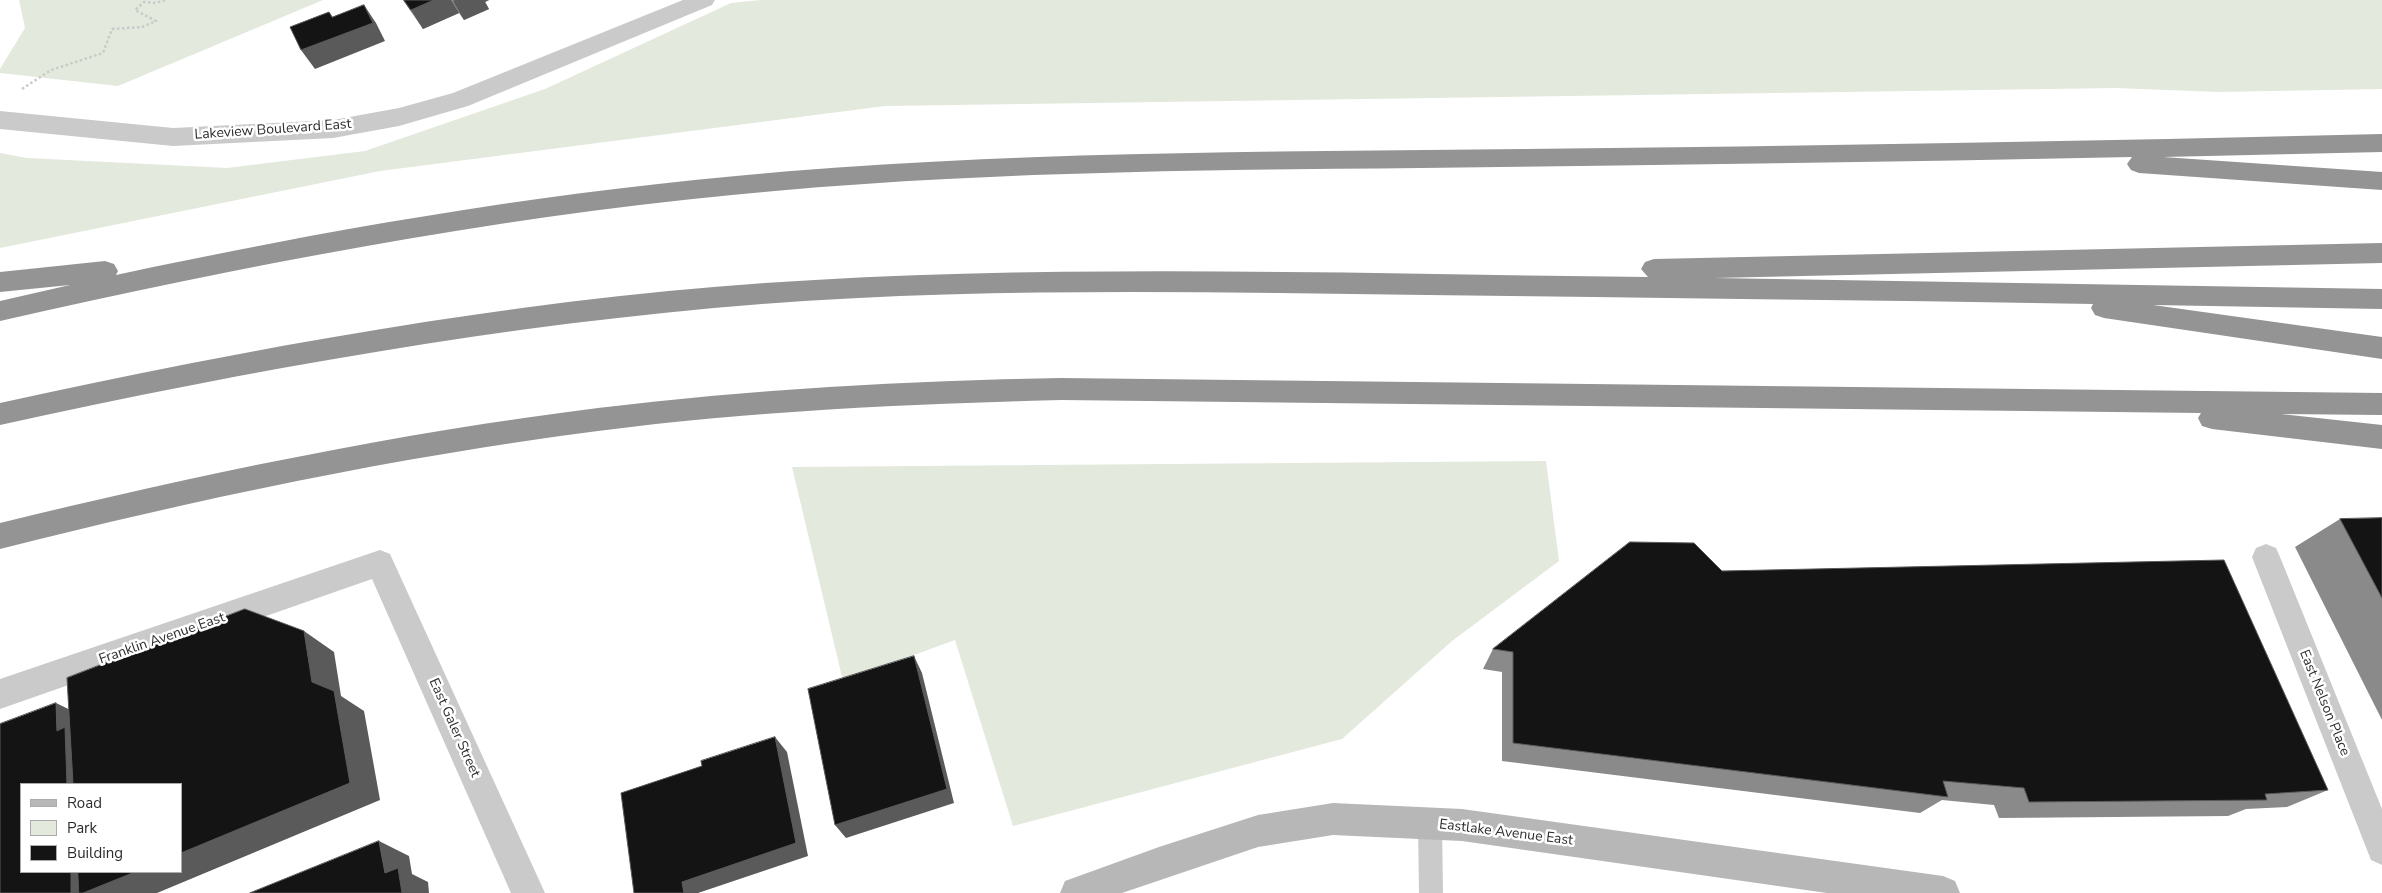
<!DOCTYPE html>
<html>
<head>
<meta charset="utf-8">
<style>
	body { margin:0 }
	#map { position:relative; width:2382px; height:893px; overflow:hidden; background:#fff; font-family:"Nunito Sans",sans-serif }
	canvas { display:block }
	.legend { position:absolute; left:20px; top:783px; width:162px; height:90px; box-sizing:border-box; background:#fff; border:1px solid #ababab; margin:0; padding:6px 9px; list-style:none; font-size:15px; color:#2d2d2d }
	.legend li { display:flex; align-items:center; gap:10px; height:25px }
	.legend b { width:25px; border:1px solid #ababab }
</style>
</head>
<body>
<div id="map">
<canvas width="2382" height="893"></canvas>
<ul class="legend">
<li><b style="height:6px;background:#b7b7b7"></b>Road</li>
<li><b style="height:14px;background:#e3e9dc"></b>Park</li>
<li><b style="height:14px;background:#141414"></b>Building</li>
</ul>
</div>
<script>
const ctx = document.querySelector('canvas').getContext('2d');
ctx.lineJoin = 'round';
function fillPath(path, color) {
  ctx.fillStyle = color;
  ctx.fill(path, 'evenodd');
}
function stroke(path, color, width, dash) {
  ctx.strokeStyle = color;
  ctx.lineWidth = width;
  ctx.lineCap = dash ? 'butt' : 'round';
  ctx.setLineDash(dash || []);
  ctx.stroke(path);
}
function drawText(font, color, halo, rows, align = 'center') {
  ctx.font = font + ' "Nunito Sans",sans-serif';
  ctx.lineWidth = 5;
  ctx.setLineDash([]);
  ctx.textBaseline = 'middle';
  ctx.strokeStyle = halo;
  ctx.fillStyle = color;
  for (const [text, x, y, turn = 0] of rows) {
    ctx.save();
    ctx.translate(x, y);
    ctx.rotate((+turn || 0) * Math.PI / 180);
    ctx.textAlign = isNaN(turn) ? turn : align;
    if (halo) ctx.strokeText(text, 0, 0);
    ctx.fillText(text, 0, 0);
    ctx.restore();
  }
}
const green = new Path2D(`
	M 19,0 L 323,0 L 118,86 L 0,73 L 0,69 L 25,28 Z
	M 761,0 L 2382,0 L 2382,89 L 2218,92 L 2116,88 L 885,106 L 380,171 L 0,248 L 0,153 L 27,158 L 227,168 L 365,151 L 545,89 L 731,3 Z
	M 1546,461 L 1559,561 L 1452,641 L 1342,739 L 1013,826 L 955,640 L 843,681 L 792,467 Z`);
const path = new Path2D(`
	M 22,89 L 51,70 L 103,53 L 112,29 L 142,27 L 156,21 L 135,10 L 144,2 L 156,3 L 165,0`);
const service = new Path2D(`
	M 1430,812 L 1438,816 L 1442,824 L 1443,893 L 1419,893 L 1418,824 L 1422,816 Z`);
const minor = new Path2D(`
	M 2266,544 L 2276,548 L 2280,557 L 2382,809 L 2382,865 L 2371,860 L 2252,557 L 2256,548 Z
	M 380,550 L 390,554 L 545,893 L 511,893 L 372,579 L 0,709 L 0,679 Z`);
const tertiary = new Path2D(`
	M 683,0 L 715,0 L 712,5 L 468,106 L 399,126 L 333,138 L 173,146 L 0,129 L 0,111 L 173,128 L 333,120 L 399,108 L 453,93 Z`);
const secondary = new Path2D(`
	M 1333,803 L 1462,809 L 1943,876 L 1955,881 L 1960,893 L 1827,893 L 1462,841 L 1333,835 L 1258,847 L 1122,893 L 1060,893 L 1065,881 L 1159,847 L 1258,815 Z`);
const motorway = new Path2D(`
	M 2382,134 L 2382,152 L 2163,157 L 2382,172 L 2382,190 L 2139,173 L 2131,170 L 2127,164 L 2132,157 C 1895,162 1658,165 1421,168 C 1191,170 961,172 732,195 C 485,219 242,266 0,321 L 0,301 L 70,285 L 0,292 L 0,272 L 105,261 L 114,264 L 118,271 L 116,275 C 321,231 528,195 736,176 C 998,151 1262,152 1525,149 C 1810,146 2096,141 2382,134 Z
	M 2382,243 L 2382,263 L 1714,278 L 2382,289 L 2382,309 L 2153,305 L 2382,337 L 2382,359 L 2104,318 L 2095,315 L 2091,308 L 2093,304 C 1871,300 1649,298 1427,295 C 1205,292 983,287 762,304 C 505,324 251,370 0,425 L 0,403 C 252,348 507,301 765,283 C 1059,263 1353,274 1648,277 L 1641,269 L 1645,262 L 1654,259 Z
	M 1061,378 L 2382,393 L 2382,415 L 2281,414 L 2382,425 L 2382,449 L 2212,429 L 2202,426 L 2198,418 L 2201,413 L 1061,400 C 906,404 752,411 598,431 C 396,457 197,499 0,549 L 0,523 C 197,475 396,433 598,408 C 752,389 906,381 1061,378 Z`);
const wall = new Path2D(`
	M 403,0 L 489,0 L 485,2 L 489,9 L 464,20 L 459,13 L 423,29 Z
	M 2382,518 L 2382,720 L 2295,547 L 2340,519 Z
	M 1722,571 L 2328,790 L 2287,807 L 2246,809 L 2228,816 L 1999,818 L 1994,805 L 1942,800 L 1920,813 L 1502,761 L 1502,672 L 1483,669 L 1493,649 Z`);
const shadedWall = new Path2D(`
	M 434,0 L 451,0 L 459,13 L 423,29 L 411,10 Z
	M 455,0 L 489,0 L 485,2 L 489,9 L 464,20 L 453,1 Z
	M 364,5 L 376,23 L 385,41 L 315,69 L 301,50 L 329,12 L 342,31 Z
	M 304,631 L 334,652 L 341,696 L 364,711 L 380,800 L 157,893 L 71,893 L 71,872 L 181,872 L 181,853 Z
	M 914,656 L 922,673 L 954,803 L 846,838 L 835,825 Z
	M 56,703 L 95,722 L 107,784 L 67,784 L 57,731 Z
	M 775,737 L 787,752 L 808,856 L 698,893 L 684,893 L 682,882 Z
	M 379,841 L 409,856 L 412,874 L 428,882 L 429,893 L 402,893 L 385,873 Z`);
const building = new Path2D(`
	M 404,0 L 434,0 L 411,10 Z
	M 364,5 L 373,23 L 301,50 L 290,27 L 329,12 L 332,17 Z
	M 2382,518 L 2382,598 L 2340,519 Z
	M 1630,542 L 1694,543 L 1722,571 L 2224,560 L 2328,790 L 2265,794 L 2267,800 L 2029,802 L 2024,788 L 1943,781 L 1948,797 L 1513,743 L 1513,652 L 1493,649 Z
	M 245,609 L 304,631 L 312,682 L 334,691 L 350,783 L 181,853 L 181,784 L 73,784 L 67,678 Z
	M 914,656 L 947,789 L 835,825 L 808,689 Z
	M 56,703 L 57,731 L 65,727 L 67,784 L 21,784 L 21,872 L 71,872 L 71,893 L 0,893 L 0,724 Z
	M 775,737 L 796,843 L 682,882 L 684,893 L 634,893 L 621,793 L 702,766 L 701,761 Z
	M 379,841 L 385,873 L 398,868 L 402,893 L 250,893 Z
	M 78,872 L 135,872 L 83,893 L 79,893 Z`);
const streetNames = [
	["Lakeview Boulevard East",273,130,-4],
	["Franklin Avenue East",162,639,-19],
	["East Nelson Place",2324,703,68],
	["East Galer Street",454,728,66],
	["Eastlake Avenue East",1506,833,7]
];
fillPath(green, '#e3e9dc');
stroke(path, '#cacaca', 2.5, [2.5, 2.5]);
fillPath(service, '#cacaca');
fillPath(minor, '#cacaca');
fillPath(tertiary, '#cacaca');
fillPath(secondary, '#b7b7b7');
fillPath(motorway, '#949494');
fillPath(wall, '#8a8a8a');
fillPath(shadedWall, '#5a5a5a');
fillPath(building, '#141414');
stroke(building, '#5a5a5a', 1);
drawText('14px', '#2d2d2d', '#fff', streetNames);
</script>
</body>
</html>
